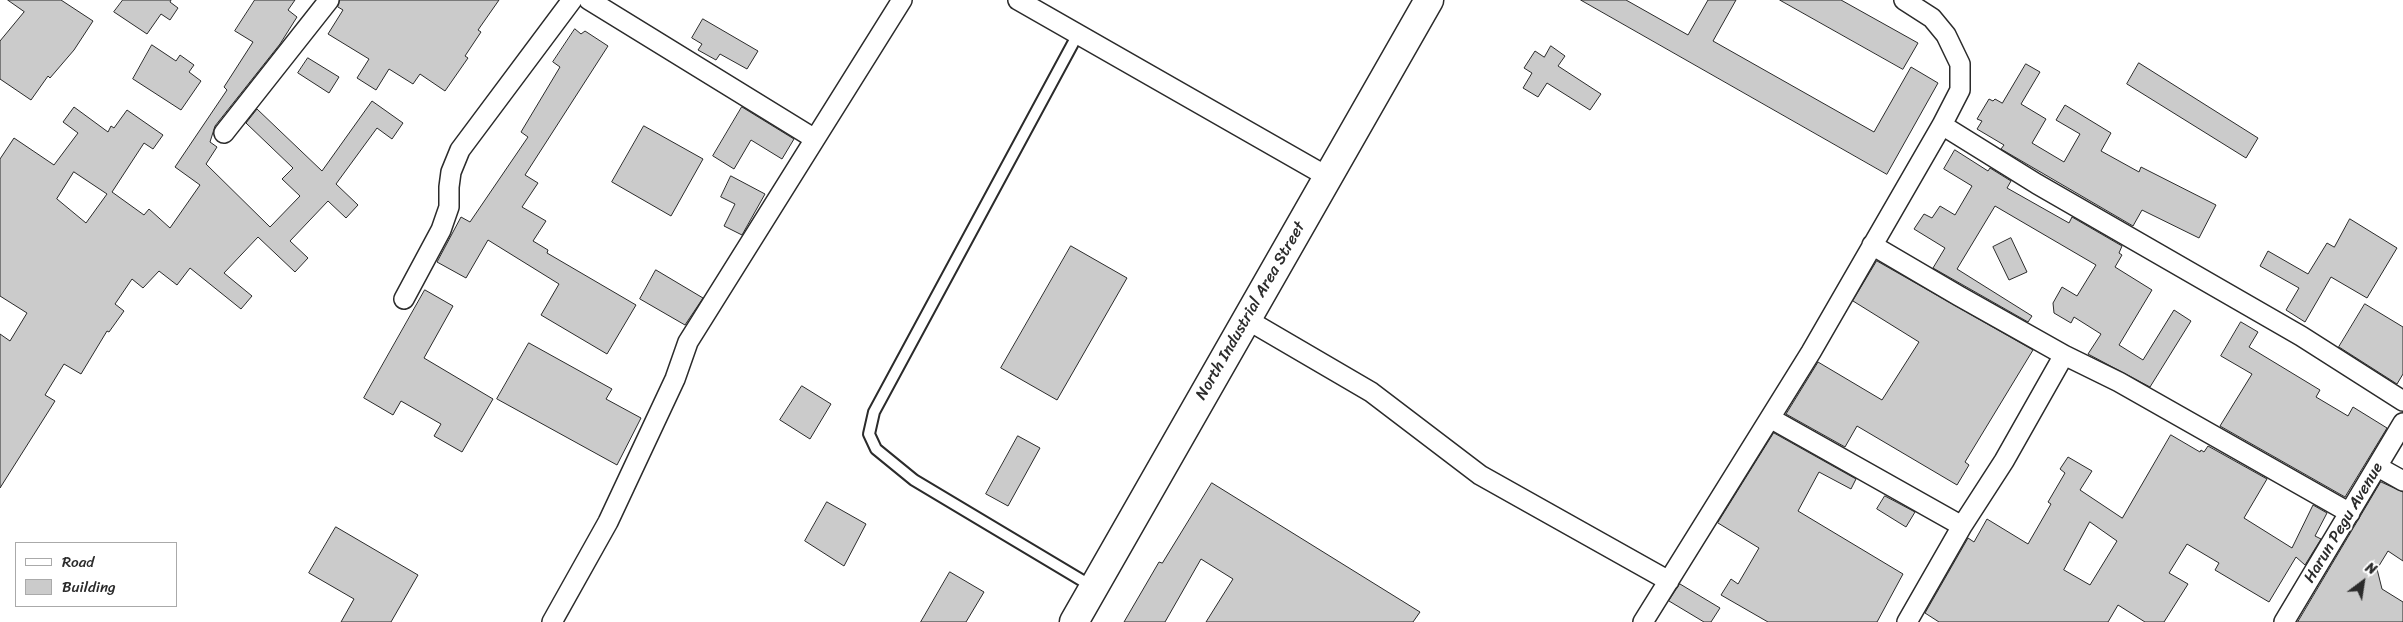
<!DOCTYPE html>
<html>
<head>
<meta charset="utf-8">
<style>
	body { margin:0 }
	#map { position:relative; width:2403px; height:622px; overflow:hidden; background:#fff; font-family:Sriracha,sans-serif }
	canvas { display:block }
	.legend { position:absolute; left:15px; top:542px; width:162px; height:65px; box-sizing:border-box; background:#fff; border:1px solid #aaa; margin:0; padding:6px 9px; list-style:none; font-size:15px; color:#2b2b2b }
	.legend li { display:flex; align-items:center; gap:10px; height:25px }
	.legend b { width:25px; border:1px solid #aaa }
	.north { position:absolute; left:2338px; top:557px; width:50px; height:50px; -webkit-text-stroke:4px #fff; paint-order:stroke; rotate:31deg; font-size:14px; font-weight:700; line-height:20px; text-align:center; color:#2b2b2b }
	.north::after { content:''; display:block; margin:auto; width:18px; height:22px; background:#2b2b2b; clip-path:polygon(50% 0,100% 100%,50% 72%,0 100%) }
</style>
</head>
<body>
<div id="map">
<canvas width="2403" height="622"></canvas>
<ul class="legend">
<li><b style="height:6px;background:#fff"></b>Road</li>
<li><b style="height:14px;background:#cbcbcb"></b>Building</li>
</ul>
<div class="north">N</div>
</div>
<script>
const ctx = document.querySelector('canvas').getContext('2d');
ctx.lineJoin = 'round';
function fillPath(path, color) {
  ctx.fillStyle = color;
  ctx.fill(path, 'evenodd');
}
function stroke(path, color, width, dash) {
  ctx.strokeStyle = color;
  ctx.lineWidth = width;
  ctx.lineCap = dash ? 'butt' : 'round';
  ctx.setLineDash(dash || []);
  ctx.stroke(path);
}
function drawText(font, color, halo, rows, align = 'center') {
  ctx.font = font + ' Sriracha,sans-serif';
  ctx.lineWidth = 4;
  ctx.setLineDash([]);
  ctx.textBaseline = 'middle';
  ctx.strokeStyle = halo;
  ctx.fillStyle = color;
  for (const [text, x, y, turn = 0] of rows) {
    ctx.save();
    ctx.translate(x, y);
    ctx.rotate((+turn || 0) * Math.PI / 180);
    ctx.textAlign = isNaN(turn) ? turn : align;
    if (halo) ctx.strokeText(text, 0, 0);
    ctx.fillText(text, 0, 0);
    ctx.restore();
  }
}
const building = new Path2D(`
	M 8,0 L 61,0 L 93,21 L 74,50 L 50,78 L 48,76 L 31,100 L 0,79 L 0,41 L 24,12 Z
	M 123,0 L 171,0 L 170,2 L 178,8 L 170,20 L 161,14 L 147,34 L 114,12 Z
	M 255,0 L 295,0 L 288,10 L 297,17 L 280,44 L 215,126 L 210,142 L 217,147 L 206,164 L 270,227 L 300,196 L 282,179 L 293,168 L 246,123 L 257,109 L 322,171 L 372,101 L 403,123 L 392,139 L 377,128 L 336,184 L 358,205 L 346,218 L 328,201 L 290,241 L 308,258 L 295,272 L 258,237 L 224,273 L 252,296 L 241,309 L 190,268 L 177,285 L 159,271 L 143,288 L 132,279 L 115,304 L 124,311 L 109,332 L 107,331 L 81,374 L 64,364 L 45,395 L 55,401 L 0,488 L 0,334 L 10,341 L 27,313 L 0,296 L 0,159 L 14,138 L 54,165 L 78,133 L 63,122 L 74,107 L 108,132 L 111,126 L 114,128 L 127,110 L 163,135 L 153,149 L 144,143 L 112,192 L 144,215 L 149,209 L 170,228 L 200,185 L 175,167 L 227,90 L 224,87 L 253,42 L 235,31 ZM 74,172 L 107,194 L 86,223 L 57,199 Z
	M 340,0 L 499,0 L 478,30 L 481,32 L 465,56 L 468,58 L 445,91 L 420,74 L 413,84 L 389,69 L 376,90 L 357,78 L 369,59 L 328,34 L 343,10 L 338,7 Z
	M 1581,0 L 1626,0 L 1688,35 L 1708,0 L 1736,0 L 1713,41 L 1874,132 L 1911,67 L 1938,83 L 1887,174 Z
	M 1780,0 L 1841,0 L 1918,43 L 1903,69 Z
	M 703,19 L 758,51 L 747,69 L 720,54 L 716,60 L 698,50 L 702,44 L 692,38 Z
	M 575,29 L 581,34 L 585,31 L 608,46 L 525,175 L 538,183 L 522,207 L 546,221 L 533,241 L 548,250 L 547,253 L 636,305 L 607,354 L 541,315 L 559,284 L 488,240 L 466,278 L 437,262 L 461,217 L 470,222 L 528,137 L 521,132 L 560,67 L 553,62 Z
	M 152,45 L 176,61 L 180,55 L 194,65 L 189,72 L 201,81 L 181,110 L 133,79 Z
	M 1551,46 L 1565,56 L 1558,66 L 1601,94 L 1590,110 L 1547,83 L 1538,97 L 1523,88 L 1532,73 L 1524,68 L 1535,51 L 1544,57 Z
	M 308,58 L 339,77 L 329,93 L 298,73 Z
	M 2139,63 L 2258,138 L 2246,158 L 2127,84 Z
	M 2026,64 L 2040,72 L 2021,104 L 2046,119 L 2032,143 L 2064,162 L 2080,134 L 2056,120 L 2065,105 L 2111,133 L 2101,151 L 2139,172 L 2141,167 L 2216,205 L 2199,238 L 2142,210 L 2133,226 L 2001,149 L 2004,145 L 1977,129 L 1982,121 L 1977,119 L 1989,99 L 1993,101 L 1995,99 L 2002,103 Z
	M 742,107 L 794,139 L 782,159 L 751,140 L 734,169 L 713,156 Z
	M 644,126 L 703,159 L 671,216 L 612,182 Z
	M 1955,150 L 1988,171 L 1990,168 L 2011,181 L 2007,188 L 2069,223 L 2072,217 L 2122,246 L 2119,253 L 2122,255 L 2115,267 L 2152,290 L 2119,345 L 2143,360 L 2174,310 L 2191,321 L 2150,387 L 2088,354 L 2101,334 L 2074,317 L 2071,323 L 2054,313 L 2053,303 L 2062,287 L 2077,296 L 2096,265 L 1995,206 L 1957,269 L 2032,316 L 2028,322 L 1933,268 L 1945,248 L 1914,229 L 1924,214 L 1932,218 L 1940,206 L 1955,215 L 1972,186 L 1944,169 Z
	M 731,176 L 765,194 L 742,235 L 724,226 L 735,204 L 721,197 Z
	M 2350,219 L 2397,248 L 2367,298 L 2331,277 L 2305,322 L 2286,310 L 2299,288 L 2260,266 L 2268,251 L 2308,274 L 2327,243 L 2334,247 Z
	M 2011,238 L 2027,272 L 2009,280 L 1993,247 Z
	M 1071,246 L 1127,278 L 1057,400 L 1001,368 Z
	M 1877,261 L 2033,350 L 1965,462 L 1969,465 L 1957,485 L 1857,426 L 1845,447 L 1786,414 L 1818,362 L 1882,400 L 1919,342 L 1853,301 Z
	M 656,270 L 703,298 L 685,325 L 640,299 Z
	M 425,290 L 453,306 L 424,358 L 493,399 L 462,452 L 434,436 L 441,424 L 401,401 L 393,415 L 364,398 Z
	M 2365,304 L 2403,327 L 2403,374 L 2397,384 L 2339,347 Z
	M 2241,322 L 2258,332 L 2249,347 L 2320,390 L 2316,397 L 2348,416 L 2353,407 L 2387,428 L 2345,497 L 2220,426 L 2252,374 L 2221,356 Z
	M 529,343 L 612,389 L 606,399 L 641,418 L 617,465 L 497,399 Z
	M 802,386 L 831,404 L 810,439 L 780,420 Z
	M 1774,433 L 1856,479 L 1851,489 L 1819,472 L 1798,511 L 1903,574 L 1877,622 L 1768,622 L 1721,595 L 1731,579 L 1738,584 L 1759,548 L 1718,523 Z
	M 2171,435 L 2200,452 L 2201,450 L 2204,452 L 2208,446 L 2267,479 L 2244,518 L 2292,548 L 2313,505 L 2327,513 L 2315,536 L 2321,539 L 2305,565 L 2296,557 L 2269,602 L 2215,570 L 2219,563 L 2187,544 L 2169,573 L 2188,584 L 2164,622 L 2145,622 L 2118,605 L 2108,622 L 1939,622 L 1925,613 L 1968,538 L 1974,542 L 1987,519 L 2028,544 L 2051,504 L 2048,502 L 2065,473 L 2060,469 L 2068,457 L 2092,471 L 2080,490 L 2122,518 ZM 2090,522 L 2117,541 L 2090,585 L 2064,570 Z
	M 1018,436 L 1040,448 L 1008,506 L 986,494 Z
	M 2381,482 L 2403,492 L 2403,561 L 2388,551 L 2377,569 L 2382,589 L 2403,602 L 2403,622 L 2298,622 Z
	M 1212,483 L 1420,612 L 1413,622 L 1206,622 L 1233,579 L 1201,559 L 1165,622 L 1124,622 L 1159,562 L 1162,563 Z
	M 1885,496 L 1915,512 L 1906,527 L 1877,509 Z
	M 827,502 L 866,524 L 844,566 L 805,541 Z
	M 336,527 L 418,575 L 391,622 L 341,622 L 354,599 L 309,573 Z
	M 950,572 L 984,592 L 966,622 L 921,622 Z
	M 1680,584 L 1720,608 L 1711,622 L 1704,622 L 1669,601 Z`);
const service = new Path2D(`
	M 1078,34 L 874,412 L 869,434 L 876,449 L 914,480 L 1093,587`);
const minor = new Path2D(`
	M 589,0 L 815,139
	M 1018,0 L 1328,177
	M 1942,125 L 2037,184 L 2301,336 L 2403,401
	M 224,133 L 329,0
	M 1872,245 L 1959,296 L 2064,355 L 2119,382 L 2350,513
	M 404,299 L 441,230 L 449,207 L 449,187 L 451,172 L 460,150 L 572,0
	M 1246,319 L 1371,392 L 1480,475 L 1669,581
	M 1770,418 L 1962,526
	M 2378,467 L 2403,481
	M 552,622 L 608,522 L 675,379 L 688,342 L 902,0
	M 1643,622 L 1811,352 L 1942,125 L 1960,90 L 1960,64 L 1946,35 L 1932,18 L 1904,0
	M 1907,622 L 1962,526 L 2004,461 L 2064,355
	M 2284,622 L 2403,423`);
const secondary = new Path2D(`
	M 1074,622 L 1429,0`);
const streetNames = [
	["North Industrial Area Street",1251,311,-60],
	["Harun Pegu Avenue",2344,523,-59]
];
fillPath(building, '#cbcbcb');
stroke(building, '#2b2b2b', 1);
stroke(service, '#2b2b2b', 14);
stroke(minor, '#2b2b2b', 22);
stroke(secondary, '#2b2b2b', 31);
stroke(service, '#fff', 10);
stroke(minor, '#fff', 19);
stroke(secondary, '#fff', 28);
drawText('16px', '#2b2b2b', '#fff', streetNames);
</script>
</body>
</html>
